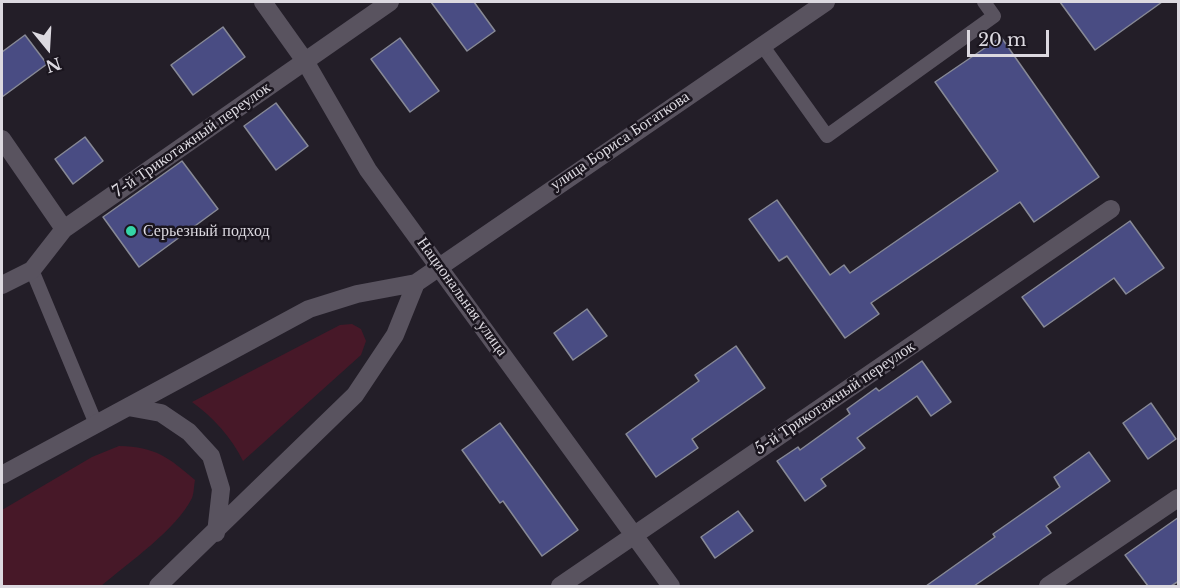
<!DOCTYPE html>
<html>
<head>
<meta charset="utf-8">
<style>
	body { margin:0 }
	#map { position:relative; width:1180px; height:588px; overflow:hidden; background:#231e28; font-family:"Libre Baskerville",serif }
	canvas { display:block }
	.frame { position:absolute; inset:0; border:3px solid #dcd9e0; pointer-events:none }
	.north { position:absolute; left:18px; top:18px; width:60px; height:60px; -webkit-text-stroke:4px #1a151e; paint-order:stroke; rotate:162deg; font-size:16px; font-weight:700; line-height:24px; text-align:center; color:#dcd9e0 }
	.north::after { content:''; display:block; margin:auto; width:21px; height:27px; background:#dcd9e0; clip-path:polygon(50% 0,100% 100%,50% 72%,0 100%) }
	.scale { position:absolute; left:967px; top:30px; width:82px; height:27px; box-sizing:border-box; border:3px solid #dcd9e0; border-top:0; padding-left:8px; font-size:18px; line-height:21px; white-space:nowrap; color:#dcd9e0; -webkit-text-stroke:4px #1a151e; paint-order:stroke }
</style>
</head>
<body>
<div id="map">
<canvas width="1180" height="588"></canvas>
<div class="frame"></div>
<div class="north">N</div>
<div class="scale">20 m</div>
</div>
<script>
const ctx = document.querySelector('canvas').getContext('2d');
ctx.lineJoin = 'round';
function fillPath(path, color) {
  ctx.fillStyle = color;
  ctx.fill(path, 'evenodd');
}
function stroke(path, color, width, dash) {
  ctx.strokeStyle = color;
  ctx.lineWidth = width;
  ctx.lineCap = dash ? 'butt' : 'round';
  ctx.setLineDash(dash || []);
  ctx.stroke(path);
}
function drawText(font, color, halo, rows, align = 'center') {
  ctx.font = font + ' "Libre Baskerville",serif';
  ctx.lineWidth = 5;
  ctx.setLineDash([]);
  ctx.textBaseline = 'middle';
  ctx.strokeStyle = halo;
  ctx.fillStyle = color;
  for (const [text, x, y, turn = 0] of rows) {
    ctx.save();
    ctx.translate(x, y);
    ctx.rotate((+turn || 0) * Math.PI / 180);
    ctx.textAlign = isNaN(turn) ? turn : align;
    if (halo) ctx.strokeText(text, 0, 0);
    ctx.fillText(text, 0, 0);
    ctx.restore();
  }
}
const green = new Path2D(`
	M 352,324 L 361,329 L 366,341 L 361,355 L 243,461 C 232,438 213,417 192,402 L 340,325 Z
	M 119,446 C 156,447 168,457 195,480 C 194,485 194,493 192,498 C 177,529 127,564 101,586 L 2,586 L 2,510 L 92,457 Z`);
const building = new Path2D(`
	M 431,2 L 474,2 L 495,31 L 467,51 Z
	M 1060,2 L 1162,2 L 1095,50 Z
	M 223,27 L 245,57 L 193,95 L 171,65 Z
	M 25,35 L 47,64 L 2,97 L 2,52 Z
	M 1001,37 L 1099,177 L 1034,222 L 1020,202 L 871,303 L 879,314 L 845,338 L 787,256 L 779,261 L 749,219 L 777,200 L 830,275 L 844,265 L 850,273 L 998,171 L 935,82 Z
	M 400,38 L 439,91 L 410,112 L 371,59 Z
	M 276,103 L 308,146 L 276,170 L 244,126 Z
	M 85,137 L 103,161 L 73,184 L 55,159 Z
	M 182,161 L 218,209 L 139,267 L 103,217 Z
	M 1130,221 L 1164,268 L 1126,294 L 1114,278 L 1044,327 L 1022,297 Z
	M 587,309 L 607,336 L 573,360 L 554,333 Z
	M 736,346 L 765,388 L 692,439 L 698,448 L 656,477 L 626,434 L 699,381 L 695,375 Z
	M 922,361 L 951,402 L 931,416 L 917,396 L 857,438 L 865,448 L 821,479 L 826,486 L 805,501 L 777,461 L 798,447 L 800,450 L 850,414 L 847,409 L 876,388 L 879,391 Z
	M 1151,403 L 1176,439 L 1148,459 L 1123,423 Z
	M 500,423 L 578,530 L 542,556 L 503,501 L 500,503 L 462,450 Z
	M 1089,452 L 1110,481 L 1046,526 L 1051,533 L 974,586 L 926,586 L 995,537 L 993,534 L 1060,487 L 1054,477 Z
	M 738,511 L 753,531 L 715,558 L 701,537 Z
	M 1179,517 L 1179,581 L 1171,586 L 1148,586 L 1125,555 Z`);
const service = new Path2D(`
	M 762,45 L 827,136 L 994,16 L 984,2
	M 32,270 L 96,424`);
const minor = new Path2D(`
	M 263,2 L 305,61 L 368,170 L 671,586
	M 2,139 L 64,229
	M 2,285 L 32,270 L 64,229 L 390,2
	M 560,586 L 1111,209
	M 1048,586 L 1178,498`);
const secondary = new Path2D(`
	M 128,407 L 161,413 L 189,432 L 211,456 L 221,489 L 216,533
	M 2,475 L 309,309 L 357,294 L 416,283 L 826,2
	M 158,586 L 355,395 L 395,335 L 416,283`);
const markers = [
	[131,231,6,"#35d4a7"]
];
const streetNames = [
	["7-й Трикотажный переулок",192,140,-35],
	["улица Бориса Богаткова",620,141,-34],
	["Национальная улица",462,297,54],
	["5-й Трикотажный переулок",835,398,-34]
];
const poiNames = [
	["Серьезный подход",143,231]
];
fillPath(green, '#471828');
fillPath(building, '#494c83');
stroke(building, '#878996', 1.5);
stroke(service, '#59535f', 14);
stroke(minor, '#59535f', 18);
stroke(secondary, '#59535f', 18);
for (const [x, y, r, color] of markers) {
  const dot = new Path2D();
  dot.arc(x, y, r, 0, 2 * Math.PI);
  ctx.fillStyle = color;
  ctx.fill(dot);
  stroke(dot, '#1a151e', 2);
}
drawText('16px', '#dcd9e0', '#1a151e', streetNames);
drawText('16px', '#dcd9e0', '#1a151e', poiNames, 'left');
</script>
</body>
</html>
